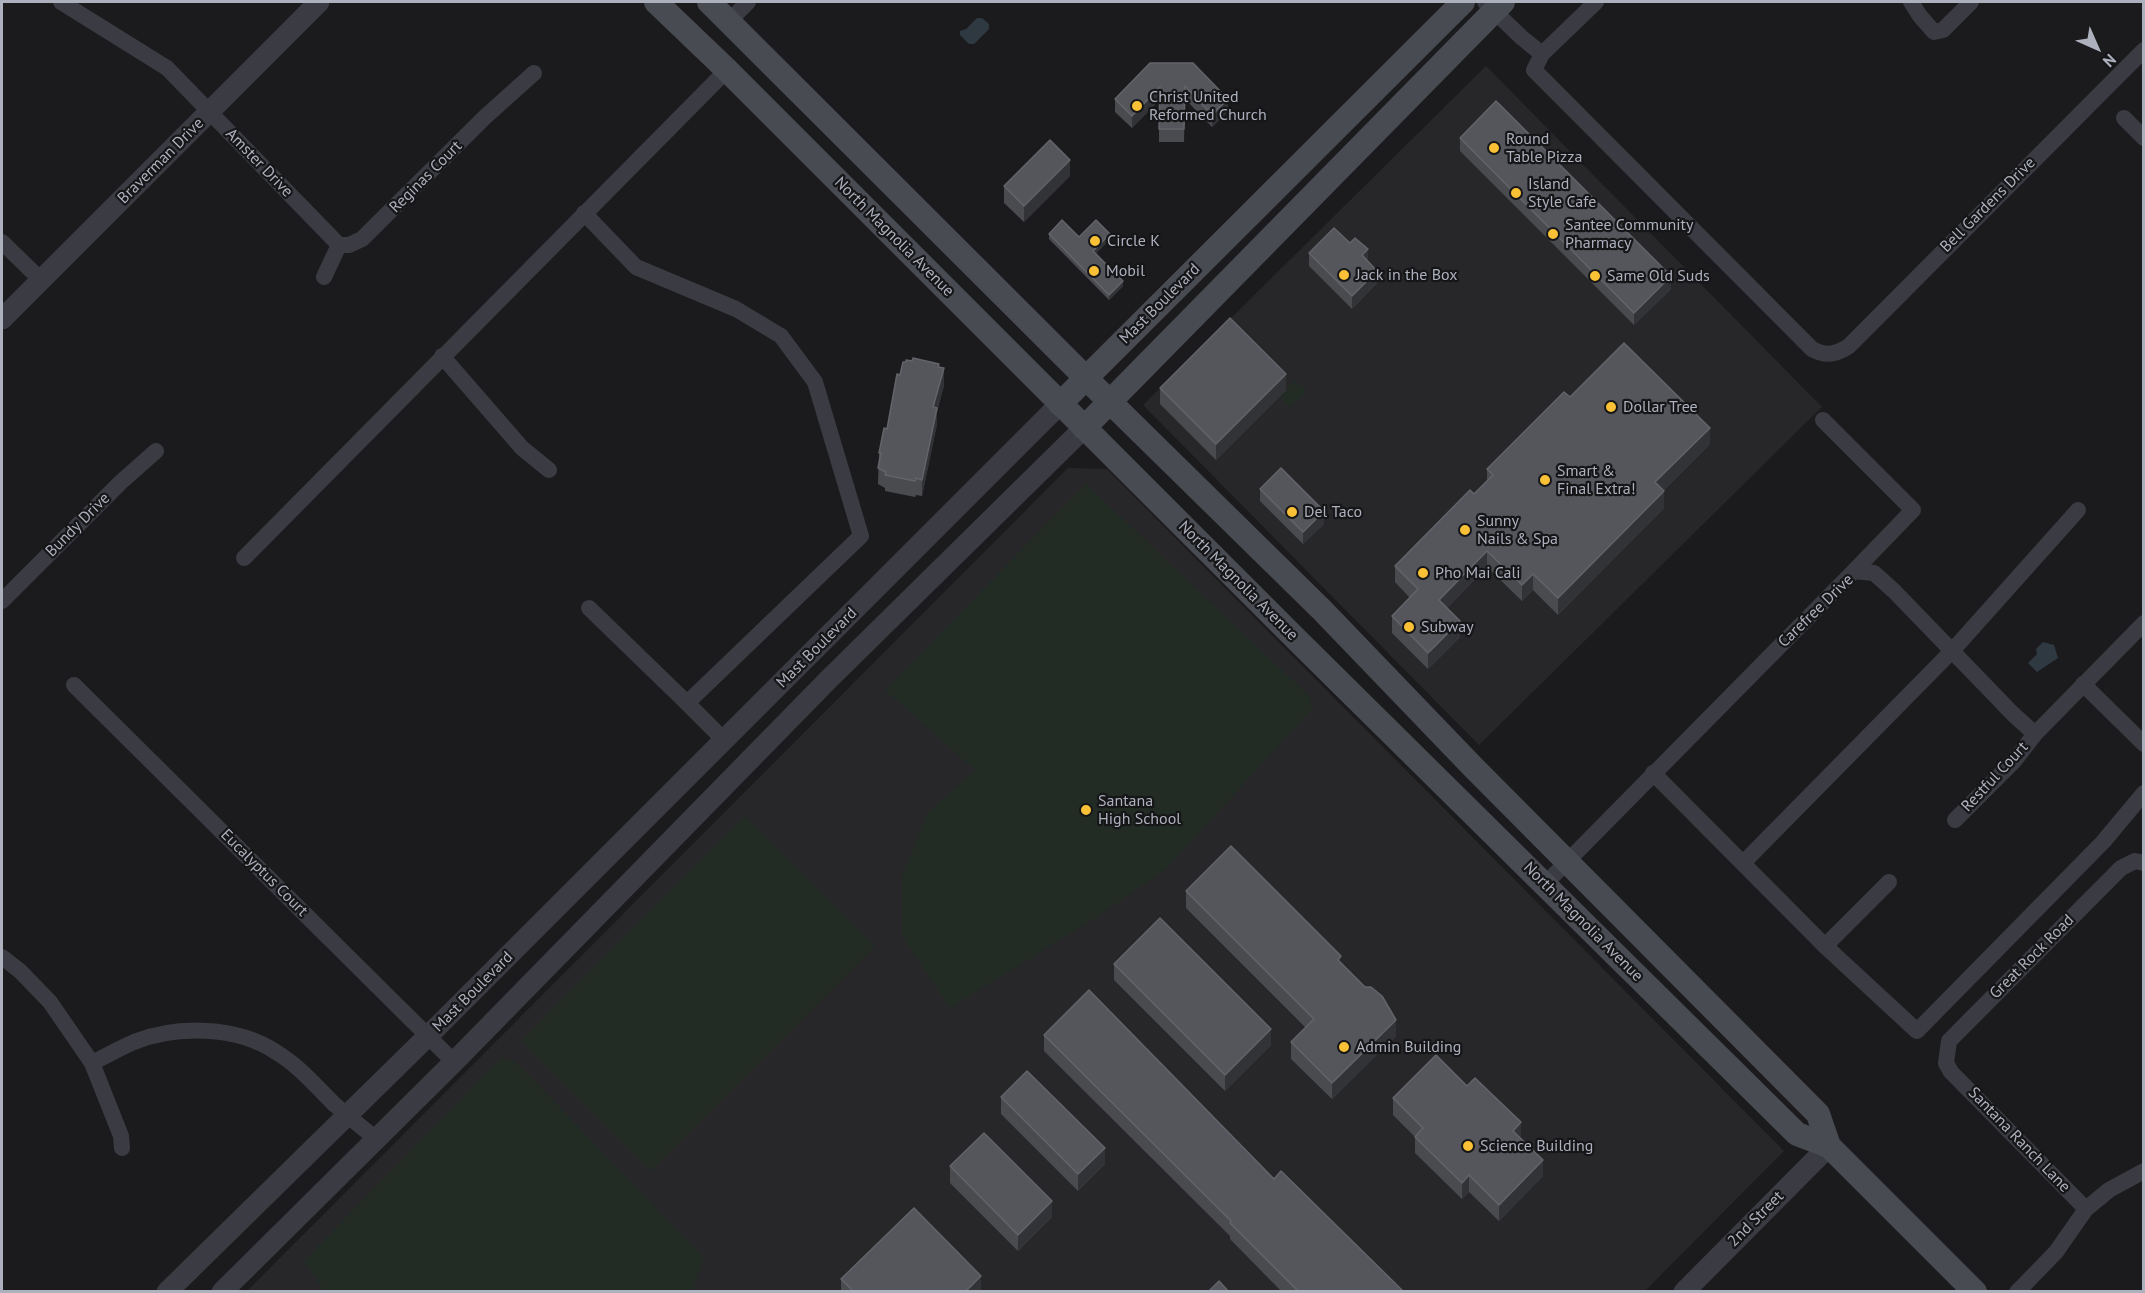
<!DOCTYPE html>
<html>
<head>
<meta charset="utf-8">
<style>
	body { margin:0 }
	#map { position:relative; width:2145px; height:1293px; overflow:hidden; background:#1b1b1d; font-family:"PT Sans",sans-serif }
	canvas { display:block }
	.frame { position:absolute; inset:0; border:3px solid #adb1bd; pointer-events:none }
	.north { position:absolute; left:2067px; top:18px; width:60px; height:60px; -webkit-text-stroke:4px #161618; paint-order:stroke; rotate:135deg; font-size:16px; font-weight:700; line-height:24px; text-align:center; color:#adb1bd }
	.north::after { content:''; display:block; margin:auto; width:21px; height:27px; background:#adb1bd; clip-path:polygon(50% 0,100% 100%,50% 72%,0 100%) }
</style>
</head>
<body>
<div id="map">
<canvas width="2145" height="1293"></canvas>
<div class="frame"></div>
<div class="north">N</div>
</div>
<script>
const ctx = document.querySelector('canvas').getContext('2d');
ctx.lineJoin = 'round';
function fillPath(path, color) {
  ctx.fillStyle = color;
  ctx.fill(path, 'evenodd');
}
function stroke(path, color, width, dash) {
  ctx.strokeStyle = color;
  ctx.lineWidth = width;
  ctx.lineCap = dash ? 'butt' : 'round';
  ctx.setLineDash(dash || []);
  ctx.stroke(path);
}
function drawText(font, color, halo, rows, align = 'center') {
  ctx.font = font + ' "PT Sans",sans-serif';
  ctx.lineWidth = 4.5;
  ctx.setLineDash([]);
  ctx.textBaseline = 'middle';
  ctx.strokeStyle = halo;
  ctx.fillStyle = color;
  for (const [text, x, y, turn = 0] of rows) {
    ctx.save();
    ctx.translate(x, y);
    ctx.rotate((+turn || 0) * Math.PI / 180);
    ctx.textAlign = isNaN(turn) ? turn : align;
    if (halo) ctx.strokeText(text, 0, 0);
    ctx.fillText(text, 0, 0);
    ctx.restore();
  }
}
const built = new Path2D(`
	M 1486,66 L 1822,407 L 1479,745 L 1143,405 Z
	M 1068,468 L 1107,469 L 1784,1151 L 1645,1291 L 246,1292 Z`);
const green = new Path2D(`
	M 1294,381 L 1305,388 L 1306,393 L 1290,408 L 1280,397 Z
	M 1086,484 L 1309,696 L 1313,708 L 1166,869 L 1097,917 L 950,1008 L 902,936 L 902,876 L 928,812 L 975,770 L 885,690 Z
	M 745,816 L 875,946 L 651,1171 L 521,1041 Z
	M 501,1058 L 516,1062 L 704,1258 L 692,1291 L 324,1291 L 304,1261 Z`);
const water = new Path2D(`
	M 977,18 L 982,18 L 989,24 L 989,29 L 974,44 L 969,44 L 960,35 L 960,31 L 966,29 Z
	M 2043,642 L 2054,645 L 2058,658 L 2037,672 L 2028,663 L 2037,654 L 2036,649 Z`);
const minor = new Path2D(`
	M 61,2 L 167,68 L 339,245
	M 1485,2 L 1521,37 L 1542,54 L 1534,70 L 1812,349 C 1826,357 1837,354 1849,346 L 2144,50
	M 1911,2 L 1920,16 L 1934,32 L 1943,30 L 1971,2
	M 729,21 L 748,2
	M 1542,54 L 1596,2
	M 2124,118 L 2144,138
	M 584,213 L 636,267 L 736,309 L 781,336 L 815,382 L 861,536 L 687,703 L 589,608
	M 2,242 L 40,279
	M 339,245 L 349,245 L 362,239 L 485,117 L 534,73
	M 324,277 L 339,245
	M 442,356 L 522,448 L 549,470
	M 1823,420 L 1913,510 L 1854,571
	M 244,558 L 727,70
	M 2,601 L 121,482 L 156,451
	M 2083,684 L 2144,744
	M 74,685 L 454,1062
	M 687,703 L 724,740
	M 1653,773 L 1825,946 L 1917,1031 L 2103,842 L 2144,793
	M 1955,820 L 2014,761 L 2035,734
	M 1743,863 L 1952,651 L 2078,510
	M 1545,884 L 1854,571 L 1874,573 L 1894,591 L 2013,714 L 2035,734 L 2144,623
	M 1825,946 L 1889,882
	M 2,957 L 20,971 L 50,1002 L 92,1063 L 121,1136 L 122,1148
	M 92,1063 C 106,1056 120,1048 134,1042 C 177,1025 237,1026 276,1052 C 299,1066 315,1085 334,1104 C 348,1116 362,1128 377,1139
	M 2086,1209 L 1951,1072 L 1946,1063 L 1949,1041 L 2121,868 L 2135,861 L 2144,863
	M 2017,1292 L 2056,1252 L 2086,1209 L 2109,1190 L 2144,1171`);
const tertiary = new Path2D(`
	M 2,319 L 319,2
	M 167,1292 L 428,1036 L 1060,404
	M 222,1292 L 454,1062 L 828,680 L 1084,428
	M 1684,1292 L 1829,1146`);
const secondary = new Path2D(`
	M 656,2 L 727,70 L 1296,639 L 1797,1134 L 1829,1146 L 1975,1292
	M 709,2 L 1110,402 L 1322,610 L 1472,766 L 1818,1114 L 1829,1146
	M 1060,404 L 1463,2
	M 1084,428 L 1503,2`);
const wall = new Path2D(`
	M 1150,63 L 1228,111 L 1212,127 L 1185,99 L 1184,142 L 1159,142 L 1159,100 L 1132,128 L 1115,112 L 1115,99 Z
	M 1460,138 L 1671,289 L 1634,325 L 1460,151 Z
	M 1070,176 L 1024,222 L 1004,203 L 1004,186 Z
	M 1049,234 L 1079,237 L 1110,239 L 1096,253 L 1123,286 L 1109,300 L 1049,239 Z
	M 1309,253 L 1368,261 L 1377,283 L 1352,309 L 1309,266 Z
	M 906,362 L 939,367 L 944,385 L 937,412 L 937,424 L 922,496 L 916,495 L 915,497 L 885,491 L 885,488 L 878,484 L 879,453 L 887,429 L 900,375 Z
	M 1160,388 L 1286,390 L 1216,460 L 1160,404 Z
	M 1570,397 L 1710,444 L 1664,490 L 1664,508 L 1558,615 L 1533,590 L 1522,601 L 1487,567 L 1447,608 L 1460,637 L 1428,669 L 1392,633 L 1392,616 L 1410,598 L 1395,582 L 1395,566 L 1474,494 L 1487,481 L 1487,469 Z
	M 1260,489 L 1324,524 L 1303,544 L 1260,501 Z
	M 1186,891 L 1341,963 L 1396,1036 L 1332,1099 L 1291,1059 L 1291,1042 L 1306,1028 L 1186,908 Z
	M 1114,964 L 1271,1045 L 1225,1091 L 1114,980 Z
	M 1044,1035 L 1274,1179 L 1404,1292 L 1282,1292 L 1230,1239 L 1230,1236 L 1044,1051 Z
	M 1001,1097 L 1105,1164 L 1078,1191 L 1001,1114 Z
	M 1393,1098 L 1521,1138 L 1543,1176 L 1499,1221 L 1469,1192 L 1462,1199 L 1415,1153 L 1415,1137 L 1393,1115 Z
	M 950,1166 L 1052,1217 L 1018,1251 L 950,1183 Z
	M 841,1279 L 981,1292 L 841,1292 Z`);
const shadedWall = new Path2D(`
	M 1160,87 L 1160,100 L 1132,128 L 1132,116 Z
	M 1228,99 L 1228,111 L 1212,127 L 1212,115 Z
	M 1070,160 L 1070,176 L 1024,222 L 1024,206 Z
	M 1110,234 L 1110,239 L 1093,256 L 1093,251 Z
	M 1368,249 L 1368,262 L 1362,255 Z
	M 1377,271 L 1377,283 L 1352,309 L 1352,296 Z
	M 1671,276 L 1671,289 L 1634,325 L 1634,313 Z
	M 1123,281 L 1123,286 L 1109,300 L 1109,295 Z
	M 944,368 L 944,385 L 937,412 L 937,424 L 922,496 L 922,480 L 933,407 Z
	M 1286,374 L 1286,390 L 1216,460 L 1216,444 Z
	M 1710,428 L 1710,444 L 1655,499 L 1655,482 Z
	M 1664,491 L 1664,508 L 1558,615 L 1558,598 Z
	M 1324,511 L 1324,524 L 1303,544 L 1303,532 Z
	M 1487,551 L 1487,567 L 1439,616 L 1439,600 Z
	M 1533,574 L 1533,590 L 1522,601 L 1522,585 Z
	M 1460,621 L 1460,637 L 1428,669 L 1428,653 Z
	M 1396,1020 L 1396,1036 L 1332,1099 L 1332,1083 Z
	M 1271,1029 L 1271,1045 L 1225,1091 L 1225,1075 Z
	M 1521,1122 L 1521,1139 L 1513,1131 Z
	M 1105,1148 L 1105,1164 L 1078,1191 L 1078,1174 Z
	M 1543,1160 L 1543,1176 L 1499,1221 L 1499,1205 Z
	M 1469,1175 L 1469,1192 L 1462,1199 L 1462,1183 Z
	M 1052,1201 L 1052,1217 L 1018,1251 L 1018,1235 Z
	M 981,1276 L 981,1292 L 965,1292 Z`);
const building = new Path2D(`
	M 1150,63 L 1193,63 L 1228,99 L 1212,115 L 1185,86 L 1184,129 L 1159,129 L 1160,87 L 1132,116 L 1115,99 Z
	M 1496,101 L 1671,276 L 1634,313 L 1460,138 Z
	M 1050,140 L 1070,160 L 1024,206 L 1004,186 Z
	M 1062,220 L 1079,237 L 1096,220 L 1110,234 L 1093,251 L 1123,281 L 1109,295 L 1049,234 Z
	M 1334,228 L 1350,243 L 1355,238 L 1368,249 L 1362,255 L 1377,271 L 1352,296 L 1309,253 Z
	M 1230,318 L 1286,374 L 1216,444 L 1160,388 Z
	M 1624,343 L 1710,428 L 1655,482 L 1664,491 L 1558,598 L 1533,574 L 1522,585 L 1487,551 L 1439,600 L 1460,621 L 1428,653 L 1392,616 L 1418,589 L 1395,566 L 1470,490 L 1474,494 L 1493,475 L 1487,469 L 1564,392 L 1570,397 Z
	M 913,358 L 939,364 L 938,367 L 944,368 L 933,407 L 937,408 L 922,480 L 916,478 L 915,481 L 885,475 L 886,472 L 878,468 L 881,453 L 879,453 L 884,428 L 887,429 L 897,374 L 900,375 L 903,362 L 906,362 L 906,360 L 912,361 Z
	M 1281,468 L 1324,511 L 1303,532 L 1260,489 Z
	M 1231,846 L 1341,956 L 1338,960 L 1365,987 L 1371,987 L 1382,996 L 1396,1020 L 1332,1083 L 1291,1042 L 1314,1019 L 1186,891 Z
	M 1160,918 L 1271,1029 L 1225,1075 L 1114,964 Z
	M 1089,990 L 1274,1179 L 1281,1171 L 1404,1292 L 1299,1292 L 1230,1223 L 1231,1221 L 1044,1035 Z
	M 1436,1055 L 1467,1086 L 1475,1078 L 1500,1102 L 1521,1122 L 1513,1131 L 1543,1160 L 1499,1205 L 1469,1175 L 1462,1183 L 1415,1137 L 1423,1128 L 1393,1098 Z
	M 1027,1071 L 1105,1148 L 1078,1174 L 1001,1097 Z
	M 984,1133 L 1052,1201 L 1018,1235 L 950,1166 Z
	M 914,1208 L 981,1276 L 965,1292 L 854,1292 L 841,1279 Z
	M 1219,1281 L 1229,1292 L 1208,1292 Z`);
const markers = [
	[1137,106,6,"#fac136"],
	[1494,148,6,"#fac136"],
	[1516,193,6,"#fac136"],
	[1553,234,6,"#fac136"],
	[1095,241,6,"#fac136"],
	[1094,271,6,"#fac136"],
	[1344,275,6,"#fac136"],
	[1595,276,6,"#fac136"],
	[1611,407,6,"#fac136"],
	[1545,480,6,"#fac136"],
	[1292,512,6,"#fac136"],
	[1465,530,6,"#fac136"],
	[1423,573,6,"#fac136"],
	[1409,627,6,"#fac136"],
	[1086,810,6,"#fac136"],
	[1344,1047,6,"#fac136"],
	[1468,1146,6,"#fac136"]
];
const poiNames = [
	["Christ United",1149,97],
	["Reformed Church",1149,115],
	["Round",1506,139],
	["Table Pizza",1506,157],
	["Island",1528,184],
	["Style Cafe",1528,202],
	["Santee Community",1565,225],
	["Pharmacy",1565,243],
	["Circle K",1107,241],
	["Mobil",1106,271],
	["Jack in the Box",1356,275],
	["Same Old Suds",1607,276],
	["Dollar Tree",1623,407],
	["Smart &",1557,471],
	["Final Extra!",1557,489],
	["Del Taco",1304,512],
	["Sunny",1477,521],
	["Nails & Spa",1477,539],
	["Pho Mai Cali",1435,573],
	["Subway",1421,627],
	["Santana",1098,801],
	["High School",1098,819],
	["Admin Building",1356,1047],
	["Science Building",1480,1146]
];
const streetNames = [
	["Braverman Drive",161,161,-45],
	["Amster Drive",259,163,46],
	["Reginas Court",426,177,-45],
	["Bell Gardens Drive",1988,205,-45],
	["North Magnolia Avenue",894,237,45],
	["Mast Boulevard",1160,304,-45],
	["Bundy Drive",78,525,-45],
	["North Magnolia Avenue",1238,581,45],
	["Carefree Drive",1816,611,-44],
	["Mast Boulevard",817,648,-45],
	["Restful Court",1995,777,-47],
	["Eucalyptus Court",264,873,45],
	["North Magnolia Avenue",1583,922,45],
	["Great Rock Road",2032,957,-45],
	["Mast Boulevard",473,992,-45],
	["Santana Ranch Lane",2019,1140,46],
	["2nd Street",1756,1219,-45]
];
fillPath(built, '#27272a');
fillPath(green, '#222c24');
fillPath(water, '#2f3942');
stroke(minor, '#3b3c43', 16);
stroke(tertiary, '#3b3c43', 21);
stroke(secondary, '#494b53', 24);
fillPath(wall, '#494b4f');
fillPath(shadedWall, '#323336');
fillPath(building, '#54565b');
stroke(building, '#62646a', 1.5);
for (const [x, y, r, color] of markers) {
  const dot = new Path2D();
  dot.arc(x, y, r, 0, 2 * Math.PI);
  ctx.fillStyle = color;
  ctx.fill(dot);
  stroke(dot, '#161618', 2);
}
drawText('16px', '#adb1bd', '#161618', poiNames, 'left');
drawText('16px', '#adb1bd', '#161618', streetNames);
</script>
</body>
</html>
